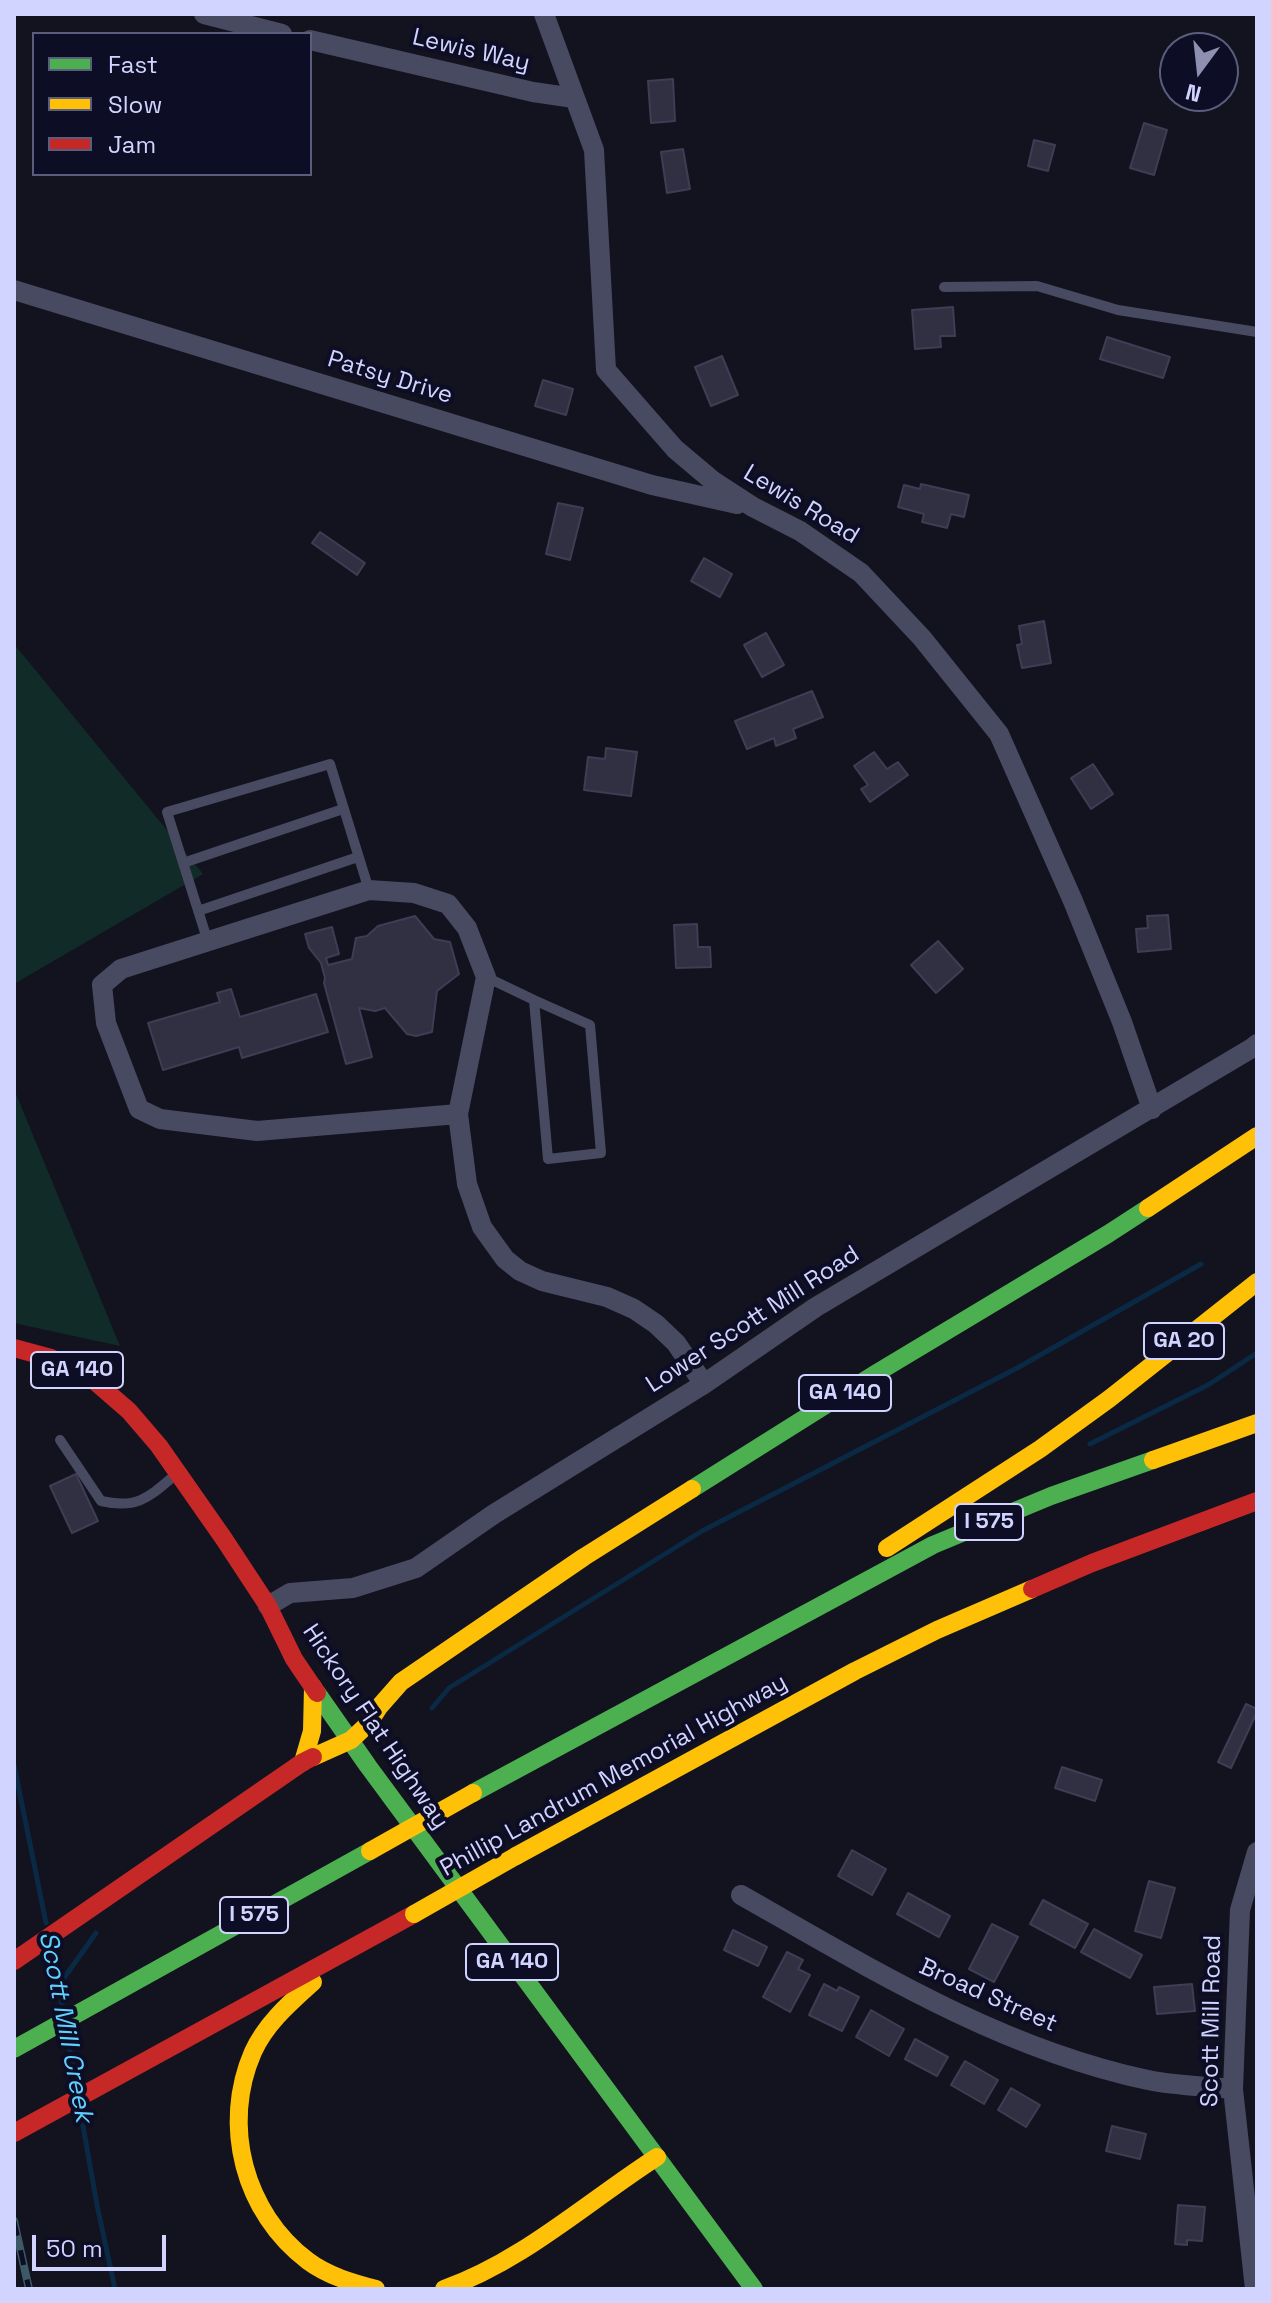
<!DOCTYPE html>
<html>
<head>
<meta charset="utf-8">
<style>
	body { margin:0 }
	#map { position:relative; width:1271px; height:2303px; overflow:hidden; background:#13131f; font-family:"Space Grotesk",sans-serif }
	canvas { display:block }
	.frame { position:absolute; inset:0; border:16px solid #d1d4ff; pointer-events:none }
	.legend { position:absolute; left:32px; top:32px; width:280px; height:144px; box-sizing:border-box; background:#0d0d25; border:2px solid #5b5d7c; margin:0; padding:10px 14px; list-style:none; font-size:24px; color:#d1d4ff }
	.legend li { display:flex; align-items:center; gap:16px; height:40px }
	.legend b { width:40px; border:2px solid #5b5d7c }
	.north { position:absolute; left:1159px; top:32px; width:80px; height:80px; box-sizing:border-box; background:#0d0d25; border:2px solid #5b5d7c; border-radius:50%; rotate:195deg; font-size:22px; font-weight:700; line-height:32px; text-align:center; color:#d1d4ff }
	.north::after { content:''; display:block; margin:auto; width:28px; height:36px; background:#8e90b1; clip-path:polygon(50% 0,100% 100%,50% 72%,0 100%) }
	.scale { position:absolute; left:32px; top:2235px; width:134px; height:36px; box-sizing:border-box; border:4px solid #d1d4ff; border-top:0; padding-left:10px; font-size:24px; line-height:28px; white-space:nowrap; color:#d1d4ff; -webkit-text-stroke:6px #0d0d25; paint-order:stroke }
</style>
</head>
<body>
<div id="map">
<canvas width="1271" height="2303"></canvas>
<div class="frame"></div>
<ul class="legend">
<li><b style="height:10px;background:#4caf50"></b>Fast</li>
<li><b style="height:10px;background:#ffc107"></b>Slow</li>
<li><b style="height:10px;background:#c62828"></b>Jam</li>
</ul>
<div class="north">N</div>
<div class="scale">50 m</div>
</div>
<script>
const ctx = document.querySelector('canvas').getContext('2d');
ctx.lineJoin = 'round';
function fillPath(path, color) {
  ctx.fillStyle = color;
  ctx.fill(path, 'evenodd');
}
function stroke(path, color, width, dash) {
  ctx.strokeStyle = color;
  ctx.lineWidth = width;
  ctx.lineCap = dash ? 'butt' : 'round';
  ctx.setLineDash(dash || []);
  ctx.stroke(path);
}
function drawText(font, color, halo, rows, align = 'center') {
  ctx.font = font + ' "Space Grotesk",sans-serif';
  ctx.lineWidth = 8;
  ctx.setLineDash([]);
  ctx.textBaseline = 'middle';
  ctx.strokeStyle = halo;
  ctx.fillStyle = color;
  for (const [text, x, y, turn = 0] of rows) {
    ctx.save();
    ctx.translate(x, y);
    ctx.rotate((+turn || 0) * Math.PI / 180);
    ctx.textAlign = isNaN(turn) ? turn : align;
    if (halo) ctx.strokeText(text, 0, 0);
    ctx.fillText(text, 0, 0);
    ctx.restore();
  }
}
const green = new Path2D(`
	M 14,644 L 203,874 L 14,984 Z
	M 14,1089 L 120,1346 L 14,1323 Z`);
const stream = new Path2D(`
	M 1090,1444 L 1208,1385 L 1257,1353
	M 432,1708 L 449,1688 L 702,1531 L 1019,1367 L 1201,1264
	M 14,1765 L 46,1923
	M 51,1948 L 63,2009
	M 59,1985 L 96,1933
	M 67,2034 L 76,2084
	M 80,2109 L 97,2205 L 115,2289`);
const building = new Path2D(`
	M 673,79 L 675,121 L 651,123 L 648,81 Z
	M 1144,123 L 1167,130 L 1154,175 L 1130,168 Z
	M 1034,140 L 1055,145 L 1048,171 L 1028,166 Z
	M 683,149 L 690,189 L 667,193 L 661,152 Z
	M 953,307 L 955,336 L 940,336 L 941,347 L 915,349 L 912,310 Z
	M 1107,337 L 1170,357 L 1163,378 L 1100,359 Z
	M 722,356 L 738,395 L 711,406 L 695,367 Z
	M 543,380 L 573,389 L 566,415 L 535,406 Z
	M 921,484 L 969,495 L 964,517 L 951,514 L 947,528 L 922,522 L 924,514 L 898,507 L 904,485 L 920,489 Z
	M 558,503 L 583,508 L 570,560 L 546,554 Z
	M 320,532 L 365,563 L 357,575 L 312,543 Z
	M 704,558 L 732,574 L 720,597 L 691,581 Z
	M 1044,621 L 1051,663 L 1022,668 L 1017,645 L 1022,644 L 1019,626 Z
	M 766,633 L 784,665 L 762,677 L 744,645 Z
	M 812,691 L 823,717 L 793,729 L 796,738 L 776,746 L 774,738 L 747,749 L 735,721 Z
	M 606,748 L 637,752 L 631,796 L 584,790 L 588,757 L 605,759 Z
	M 874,752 L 887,769 L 898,762 L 908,775 L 870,802 L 861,789 L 868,785 L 854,766 Z
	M 1093,764 L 1113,794 L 1091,809 L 1071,778 Z
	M 1168,915 L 1171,949 L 1138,952 L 1136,929 L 1148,928 L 1147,916 Z
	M 415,916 L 434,939 L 450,942 L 459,974 L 437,991 L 432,1032 L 416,1036 L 407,1034 L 385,1008 L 375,1011 L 359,1008 L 372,1057 L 346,1064 L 324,983 L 325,978 L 321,963 L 309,948 L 305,934 L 332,927 L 339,954 L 326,958 L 328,965 L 352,959 L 356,938 L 367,936 L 378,926 Z
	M 697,924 L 698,947 L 710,947 L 711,967 L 676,968 L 674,925 Z
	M 938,941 L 963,969 L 936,993 L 911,965 Z
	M 231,989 L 240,1017 L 316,994 L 328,1032 L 242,1058 L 239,1047 L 163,1070 L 148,1023 L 220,1002 L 217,993 Z
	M 76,1474 L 98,1521 L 72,1533 L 50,1486 Z
	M 1246,1704 L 1257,1709 L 1257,1712 L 1231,1768 L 1218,1762 Z
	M 1062,1767 L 1102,1780 L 1095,1801 L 1055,1788 Z
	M 852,1850 L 886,1869 L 872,1895 L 838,1876 Z
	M 1149,1881 L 1175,1888 L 1161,1938 L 1135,1931 Z
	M 908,1893 L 950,1916 L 939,1937 L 897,1914 Z
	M 1043,1900 L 1088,1924 L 1075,1948 L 1030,1924 Z
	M 992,1924 L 1018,1937 L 994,1982 L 969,1969 Z
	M 1094,1929 L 1142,1955 L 1130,1978 L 1081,1952 Z
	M 733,1930 L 767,1947 L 758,1966 L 724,1950 Z
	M 787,1952 L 803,1960 L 798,1969 L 810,1975 L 790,2012 L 763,1997 Z
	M 824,1984 L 837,1991 L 839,1987 L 859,1997 L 842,2031 L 809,2015 Z
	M 1192,1984 L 1195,2011 L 1157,2014 L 1154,1987 Z
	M 871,2010 L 904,2029 L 889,2056 L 856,2037 Z
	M 915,2039 L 948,2057 L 937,2076 L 905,2059 Z
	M 965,2061 L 998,2080 L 984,2104 L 951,2085 Z
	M 1011,2088 L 1040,2105 L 1026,2127 L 998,2110 Z
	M 1112,2126 L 1146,2134 L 1140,2159 L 1106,2151 Z
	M 1178,2205 L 1205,2207 L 1202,2241 L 1187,2240 L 1187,2245 L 1175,2244 Z`);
const lane = new Path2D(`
	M 944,287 L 1037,286 L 1118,310 L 1257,332
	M 183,863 L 343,809
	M 198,911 L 358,857
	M 208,942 L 167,812 L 330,764 L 369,890
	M 486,977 L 534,1000 L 548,1159 L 601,1153 L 590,1025 L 534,1000
	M 60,1440 L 101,1501 C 137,1509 148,1498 174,1476`);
const street = new Path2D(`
	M 204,14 L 282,34
	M 544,14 L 594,150 L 606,370 L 675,449 L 713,481 L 753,507 L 800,531 L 861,573 L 922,638 L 999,734 L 1073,901 L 1122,1022 L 1152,1109
	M 310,40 L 533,92 L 574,98
	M 14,290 L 652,485 L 737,504
	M 458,1114 L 257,1131 L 160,1119 L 139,1109 L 106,1023 L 102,985 L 121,969 L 369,890 L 414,893 L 448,904 L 467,928 L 486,977 L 458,1114 L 467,1184 L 482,1227 L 505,1259 L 520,1271 L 542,1281 L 607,1297 L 634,1309 L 656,1324 L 676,1343 L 704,1384
	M 268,1606 L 290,1593 L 353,1588 L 416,1568 L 494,1514 L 704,1384 L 816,1307 L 1252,1048 L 1257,1044
	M 741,1895 C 871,1969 1001,2049 1148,2080 C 1176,2086 1205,2086 1233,2089
	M 1255,2289 L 1233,2089 L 1240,1910 L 1257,1852`);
const fast = new Path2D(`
	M 692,1489 L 875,1374 L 1108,1234 L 1148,1208
	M 317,1693 L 368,1766 L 754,2289
	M 473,1793 L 933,1545 L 1051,1496 L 1153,1460
	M 14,2049 L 370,1851`);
const slow = new Path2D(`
	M 1148,1208 L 1257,1136
	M 1153,1460 L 1257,1423
	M 887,1548 L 1040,1449 L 1109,1399 L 1257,1282
	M 313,1757 L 351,1740 L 368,1724 L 379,1707 L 401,1682 L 584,1557 L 692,1489
	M 303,1762 L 312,1731 L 313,1687
	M 516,1856 L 855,1671 L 937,1630 L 1032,1589
	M 313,1982 C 291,2002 266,2023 253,2052 C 221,2125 244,2213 308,2261 C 328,2276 353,2283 376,2289
	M 444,2289 C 523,2261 587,2202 657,2157`);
const jam = new Path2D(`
	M 14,1348 L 51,1358 L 91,1378 L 129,1411 L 159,1446 L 224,1539 L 268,1606 L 294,1659 L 317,1693
	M 1032,1589 L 1092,1563 L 1257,1501
	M 14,1961 L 303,1762 L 313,1757
	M 14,2133 L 414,1914`);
const rail = new Path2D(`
	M 14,2221 L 29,2289`);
const slowBridge = new Path2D(`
	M 370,1851 L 473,1793
	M 414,1914 L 516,1856`);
const shields = [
	[1184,1341,80],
	[77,1370,92],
	[845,1393,92],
	[989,1522,68],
	[254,1915,68],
	[512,1962,92]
];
const shieldNames = [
	["GA 20",1184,1341],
	["GA 140",77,1370],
	["GA 140",845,1393],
	["I 575",989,1522],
	["I 575",254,1915],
	["GA 140",512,1962]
];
const streetNames = [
	["Lewis Way",471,51,13],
	["Patsy Drive",390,378,17],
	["Lewis Road",801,505,31],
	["Lower Scott Mill Road",753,1320,-33],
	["Hickory Flat Highway",375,1727,56],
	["Phillip Landrum Memorial Highway",614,1776,-29],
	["Broad Street",988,1996,24],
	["Scott Mill Road",1212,2021,-89]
];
const waterNames = [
	["Scott Mill Creek",65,2027,79]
];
fillPath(green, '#102b28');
stroke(stream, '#0a2944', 5);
fillPath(building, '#313042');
stroke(building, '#3d3d54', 2);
stroke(lane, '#474a61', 10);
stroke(street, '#474a61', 20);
stroke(fast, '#4caf50', 18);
stroke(slow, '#ffc107', 18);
stroke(jam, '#c62828', 18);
stroke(rail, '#3e5966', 8);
stroke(rail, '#0d0d25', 5, [15]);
stroke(slowBridge, '#ffc107', 18);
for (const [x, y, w] of shields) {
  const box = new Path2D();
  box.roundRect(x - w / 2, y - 18, w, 36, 6);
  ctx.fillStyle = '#0d0d25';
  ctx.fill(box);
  stroke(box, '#d1d4ff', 2);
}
drawText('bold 22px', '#d1d4ff', null, shieldNames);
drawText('24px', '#d1d4ff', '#0d0d25', streetNames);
drawText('italic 26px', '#5fd1ff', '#0d0d25', waterNames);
</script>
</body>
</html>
